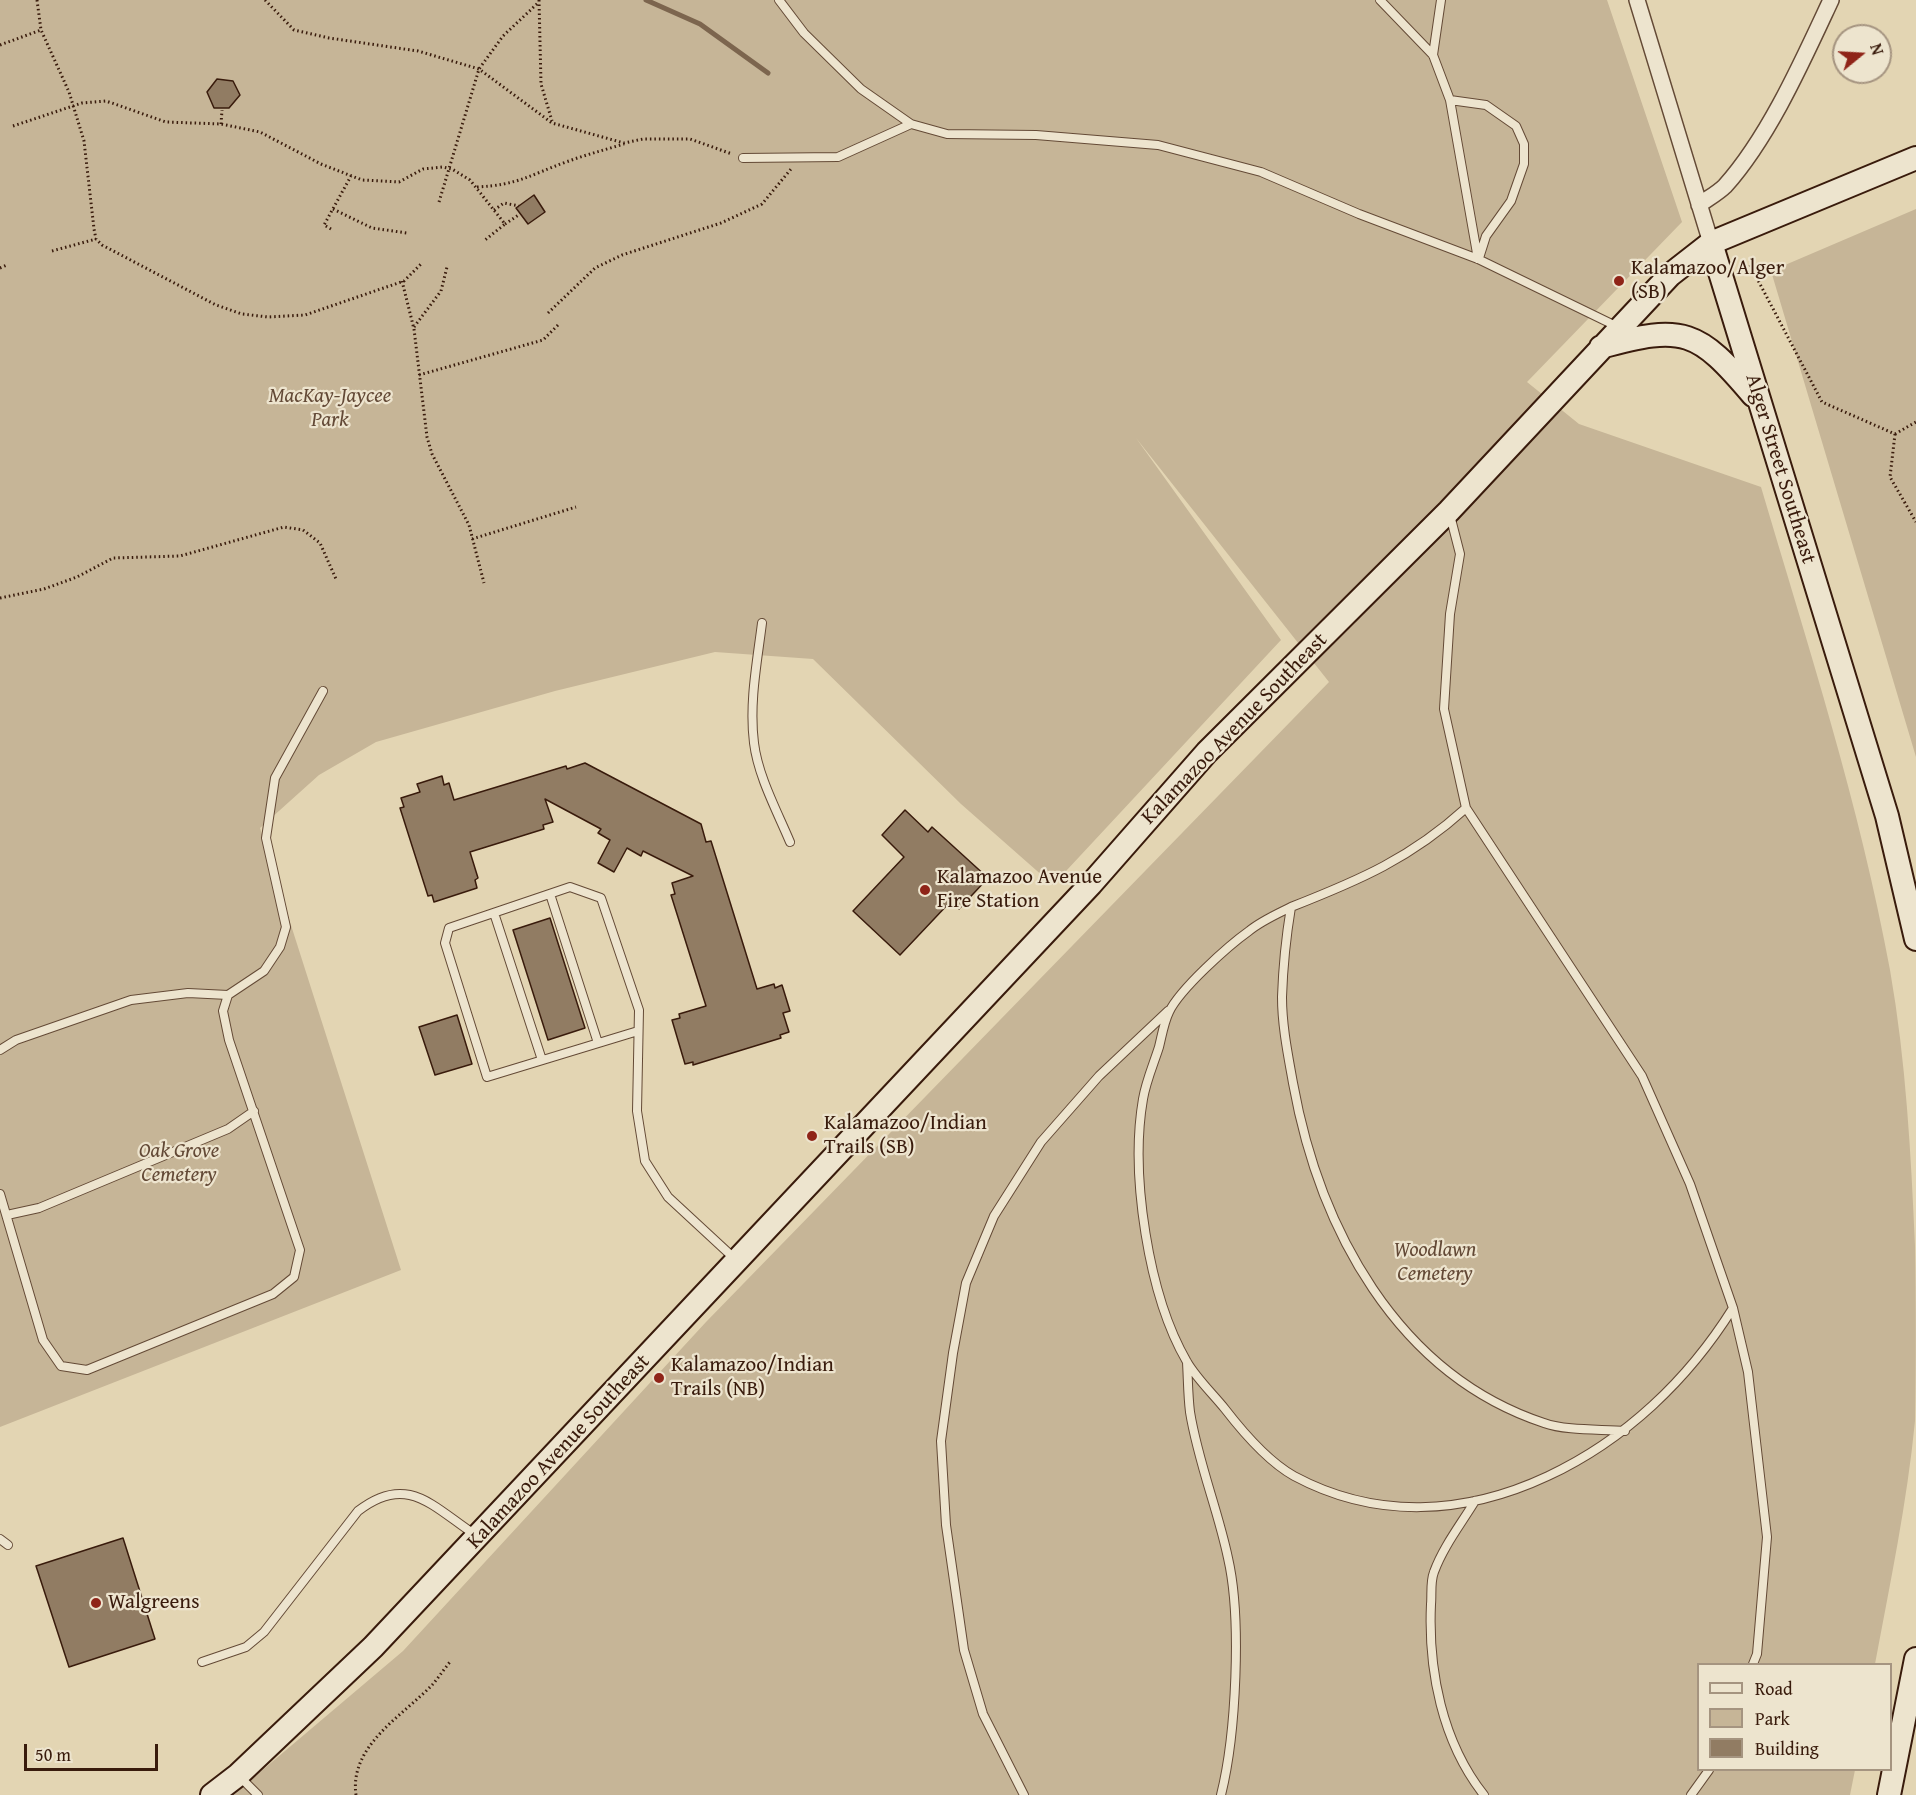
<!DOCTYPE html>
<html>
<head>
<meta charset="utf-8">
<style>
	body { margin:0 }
	#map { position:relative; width:1916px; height:1795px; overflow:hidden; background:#e3d5b3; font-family:"Gentium Book Plus",serif }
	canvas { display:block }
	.legend { position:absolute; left:1697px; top:1663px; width:195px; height:108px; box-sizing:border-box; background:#ede4ce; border:2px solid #a59480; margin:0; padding:8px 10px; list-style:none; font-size:18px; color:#391b0c }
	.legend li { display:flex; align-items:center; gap:12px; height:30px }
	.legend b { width:30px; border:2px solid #a59480 }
	.north { position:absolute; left:1832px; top:24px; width:60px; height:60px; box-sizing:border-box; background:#ede4ce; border:2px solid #a59480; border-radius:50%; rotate:72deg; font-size:16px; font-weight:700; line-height:24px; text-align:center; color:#391b0c }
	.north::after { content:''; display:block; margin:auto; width:21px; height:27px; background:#8f2418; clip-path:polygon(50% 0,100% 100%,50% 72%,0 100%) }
	.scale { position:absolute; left:24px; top:1744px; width:134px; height:27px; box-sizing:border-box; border:3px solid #391b0c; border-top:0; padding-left:8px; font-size:18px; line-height:21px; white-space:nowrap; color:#391b0c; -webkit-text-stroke:4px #ede4ce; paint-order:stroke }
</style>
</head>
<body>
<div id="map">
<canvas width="1916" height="1795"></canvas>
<ul class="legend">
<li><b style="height:8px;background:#ede4ce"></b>Road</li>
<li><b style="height:16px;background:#c6b597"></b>Park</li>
<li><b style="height:16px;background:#917c63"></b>Building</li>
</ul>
<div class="north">N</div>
<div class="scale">50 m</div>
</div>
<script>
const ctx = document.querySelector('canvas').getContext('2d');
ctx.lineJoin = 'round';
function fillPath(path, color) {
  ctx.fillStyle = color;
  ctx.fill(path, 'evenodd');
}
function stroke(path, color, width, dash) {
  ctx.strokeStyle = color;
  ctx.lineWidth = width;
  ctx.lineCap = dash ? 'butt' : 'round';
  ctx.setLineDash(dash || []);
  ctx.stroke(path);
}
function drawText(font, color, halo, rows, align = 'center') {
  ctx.font = font + ' "Gentium Book Plus",serif';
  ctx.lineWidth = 4.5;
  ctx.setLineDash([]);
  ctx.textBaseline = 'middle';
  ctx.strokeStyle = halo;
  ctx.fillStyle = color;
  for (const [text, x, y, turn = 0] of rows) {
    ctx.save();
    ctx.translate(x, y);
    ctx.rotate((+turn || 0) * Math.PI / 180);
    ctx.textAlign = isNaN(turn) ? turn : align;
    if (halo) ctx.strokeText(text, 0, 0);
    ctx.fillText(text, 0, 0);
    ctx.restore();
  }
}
const green = new Path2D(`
	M 0,0 L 1607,0 L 1682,222 L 1527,382 L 1579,424 L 1761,487 C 1808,646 1860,806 1890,970 C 1906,1061 1911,1154 1915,1246 C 1916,1303 1916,1363 1915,1421 C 1907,1503 1890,1584 1875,1664 L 1698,1664 L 1698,1770 L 1855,1770 L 1850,1795 L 233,1795 L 403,1651 L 706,1322 L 1329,682 L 1136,438 L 1281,640 L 1053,885 L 961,804 L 813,659 L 715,652 L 555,691 L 376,742 L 319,775 L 260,828 L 401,1270 L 0,1427 Z
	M 1916,209 L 1916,757 L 1771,271 Z`);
const stream = new Path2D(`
	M 646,0 L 700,24 L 768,73`);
const building = new Path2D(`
	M 217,79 L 233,81 L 240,95 L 229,108 L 214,108 L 207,92 Z
	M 534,195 L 545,212 L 528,224 L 516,208 Z
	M 585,763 L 701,824 L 706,842 L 711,841 L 757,989 L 774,984 L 775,988 L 782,985 L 790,1011 L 783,1013 L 789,1032 L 780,1035 L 781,1038 L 693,1065 L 693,1062 L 685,1064 L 672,1020 L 680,1018 L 679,1014 L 706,1006 L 671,895 L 675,894 L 672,883 L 693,876 L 643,851 L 641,856 L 627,848 L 614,872 L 598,863 L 610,840 L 598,833 L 601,829 L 545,799 L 553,822 L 543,825 L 544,829 L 470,852 L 478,878 L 475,880 L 477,888 L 434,902 L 432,895 L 428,896 L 400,808 L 404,807 L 401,798 L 420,792 L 417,784 L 442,776 L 444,785 L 449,783 L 454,800 L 566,766 L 567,769 Z
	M 905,810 L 928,832 L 932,827 L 988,878 L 959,909 L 951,901 L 900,955 L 853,911 L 904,857 L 882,835 Z
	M 550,918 L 585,1028 L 548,1040 L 513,930 Z
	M 457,1015 L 472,1064 L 435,1075 L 419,1027 Z
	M 123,1538 L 155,1639 L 69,1667 L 36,1566 Z`);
const path = new Path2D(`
	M 37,0 L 41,30 L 69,92 L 84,141 L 94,229 L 96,239 L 102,245 L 216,305 L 242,314 L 268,317 L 305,315 L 404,281 L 422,263
	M 265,0 L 294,30 L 329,38 L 418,51 L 479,69 L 552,123 L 624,143 L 643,139 L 690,139 L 732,154
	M 539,0 L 541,84 L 552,121
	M 0,45 L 41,30
	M 221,124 L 222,110
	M 13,126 L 82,103 L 106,101 L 166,122 L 221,124 L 260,132 L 321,164 L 362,180 L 399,182 L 423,169 L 443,167 L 452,169 L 470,180 L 505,224 L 485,240
	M 477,187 C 518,185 530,175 566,162 C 585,155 604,150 624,144
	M 439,202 L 479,69 L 503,36 L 539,2
	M 333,209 L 372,228 L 407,233
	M 494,210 L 504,203 L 519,206
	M 505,224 L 520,214
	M 331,229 L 324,225 L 351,176
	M 52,251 L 96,239
	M 1750,265 L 1822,402 L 1895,434
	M 0,268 L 7,265
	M 402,281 L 414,329 L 427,437 L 432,454 L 469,525 L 484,583
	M 548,313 L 595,268 L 622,255 L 721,223 L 762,204 L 791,169
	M 414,327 L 441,291 L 447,267
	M 419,375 L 543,340 L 560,323
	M 1895,434 L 1890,477 L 1916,522
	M 1895,434 L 1916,422
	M 472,539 L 576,507
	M 0,598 L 44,589 L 77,577 L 113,558 L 180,556 L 284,527 L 303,530 L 320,543 L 336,579
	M 356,1795 C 349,1745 404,1715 433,1684 C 439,1677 444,1669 450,1662`);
const service = new Path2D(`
	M 779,0 L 804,33 L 861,89 L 911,124 L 947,134 L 1036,135 L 1158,145 L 1261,172 L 1359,214 L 1478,259 L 1618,327
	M 1380,0 L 1433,55 L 1450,100 L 1478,259
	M 1433,55 L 1441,0
	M 1450,100 L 1486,105 L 1516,126 L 1524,144 L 1524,164 L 1511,201 L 1486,236 L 1479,258
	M 743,158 L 838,157 L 911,124
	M 762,623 C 757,663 749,703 754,743 C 758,776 777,811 790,842
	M 1466,808 C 1411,858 1360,880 1291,907 C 1286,937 1283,967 1282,997 C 1282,1026 1288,1055 1293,1083 C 1319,1227 1396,1374 1544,1423 C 1566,1431 1601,1429 1625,1431
	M 550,894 L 598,1043
	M 1291,907 C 1277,914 1261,921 1249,931 C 1228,946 1180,989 1169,1012 C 1164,1022 1162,1035 1159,1047 C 1154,1063 1146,1081 1143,1099 C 1130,1174 1148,1295 1187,1362 C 1197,1379 1213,1394 1225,1409 C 1242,1431 1269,1462 1294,1476 C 1376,1520 1465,1515 1548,1476 C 1625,1440 1688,1380 1733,1308 L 1690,1184 L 1642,1076 L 1466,808 L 1444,709 L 1450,614 L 1460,554 L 1450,515
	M 494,913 L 542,1060
	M 638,1031 L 487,1077 L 445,943 L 449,928 L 570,887 L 601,898 L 639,1010 L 637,1111 L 645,1161 L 668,1197 L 735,1259
	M 0,1050 L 16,1040 L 131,1000 L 188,993 L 228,995 L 264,971 L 280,947 L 286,927 L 266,838 L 275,778 L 323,691
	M 0,1194 L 43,1340 L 61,1366 L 87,1370 L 273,1294 L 294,1277 L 300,1250 L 229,1040 L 223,1011 L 228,995
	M 7,1215 L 39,1208 L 228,1129 L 254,1111
	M 1733,1308 L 1748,1372 L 1767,1537 L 1757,1654 L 1753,1664
	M 1187,1362 C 1188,1379 1188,1396 1190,1412 C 1198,1462 1218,1510 1228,1558 C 1242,1619 1236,1735 1221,1795
	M 1475,1501 C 1461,1524 1443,1547 1434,1572 C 1430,1582 1432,1595 1431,1604 C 1428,1670 1442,1742 1484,1795
	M 0,1539 L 8,1545
	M 202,1662 L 246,1647 L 264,1632 L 358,1511 C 407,1473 432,1506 474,1534
	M 239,1776 L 258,1795
	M 1024,1795 L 983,1714 L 964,1650 L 946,1525 L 941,1441 L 953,1353 L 966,1283 L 994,1216 L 1041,1142 L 1099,1076 L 1168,1011
	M 1691,1795 L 1709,1770`);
const minor = new Path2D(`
	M 1637,0 L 1711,243
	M 1699,205 C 1707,199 1718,193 1725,186 C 1769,137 1803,60 1831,0`);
const secondary = new Path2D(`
	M 1711,243 L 1887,816 L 1916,939
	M 1601,347 C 1684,324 1698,330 1753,395
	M 212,1795 L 238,1775 L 373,1647 L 1091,884 L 1207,752 L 1449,511 L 1670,275 L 1711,243 L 1916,158
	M 1889,1795 L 1916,1659`);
const markers = [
	[1619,281,6,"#8f2418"],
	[925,890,6,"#8f2418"],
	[812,1136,6,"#8f2418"],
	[659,1378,6,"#8f2418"],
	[96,1603,6,"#8f2418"]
];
const poiNames = [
	["Kalamazoo/Alger",1631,269],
	["(SB)",1631,293],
	["Kalamazoo Avenue",937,878],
	["Fire Station",937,902],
	["Kalamazoo/Indian",824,1124],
	["Trails (SB)",824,1148],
	["Kalamazoo/Indian",671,1366],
	["Trails (NB)",671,1390],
	["Walgreens",108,1603]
];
const parkNames = [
	["MacKay-Jaycee",330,397],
	["Park",330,421],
	["Oak Grove",179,1152],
	["Cemetery",179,1176],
	["Woodlawn",1435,1251],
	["Cemetery",1435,1275]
];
const streetNames = [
	["Alger Street Southeast",1780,469,73],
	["Kalamazoo Avenue Southeast",1235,729,-46],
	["Kalamazoo Avenue Southeast",559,1452,-47]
];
fillPath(green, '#c6b597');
stroke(stream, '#7c654e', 5);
fillPath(building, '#917c63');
stroke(building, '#391b0c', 1.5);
stroke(service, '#644a36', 10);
stroke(minor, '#644a36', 18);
stroke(secondary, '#391b0c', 26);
stroke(path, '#391b0c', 3, [1.5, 3]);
stroke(service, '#ede4ce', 8);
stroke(minor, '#ede4ce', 15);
stroke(secondary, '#ede4ce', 22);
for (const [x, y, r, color] of markers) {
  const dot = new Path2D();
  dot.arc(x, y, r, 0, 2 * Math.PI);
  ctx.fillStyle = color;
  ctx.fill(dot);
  stroke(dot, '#ede4ce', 2);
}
drawText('21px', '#391b0c', '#ede4ce', poiNames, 'left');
drawText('italic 21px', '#634936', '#ede4ce', parkNames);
drawText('21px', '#391b0c', '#ede4ce', streetNames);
</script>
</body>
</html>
